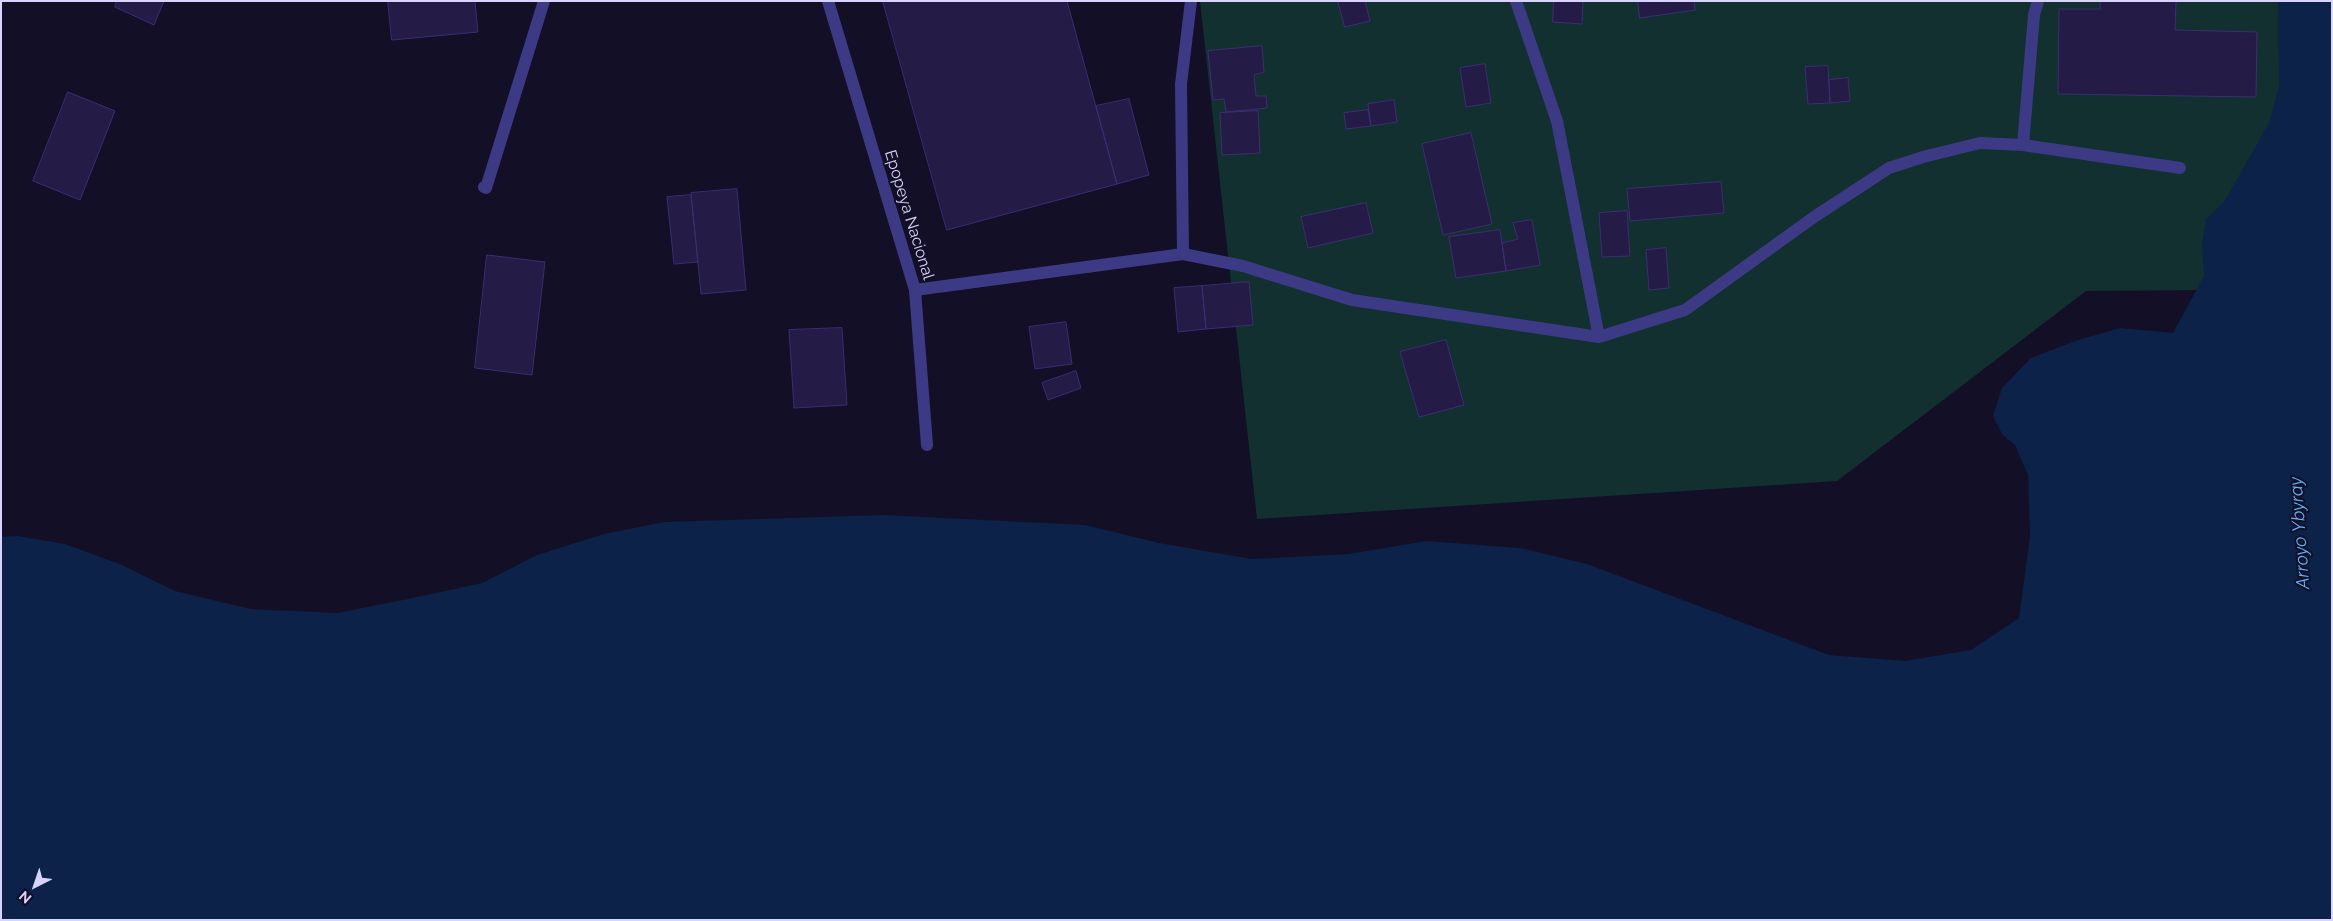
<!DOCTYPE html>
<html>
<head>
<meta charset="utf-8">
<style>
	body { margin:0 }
	#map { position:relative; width:2333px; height:921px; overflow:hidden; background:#130f26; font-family:Raleway,sans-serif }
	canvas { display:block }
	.frame { position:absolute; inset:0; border:2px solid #d9d4ff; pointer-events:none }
	.north { position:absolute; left:10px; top:861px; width:50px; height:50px; -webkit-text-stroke:4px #130f26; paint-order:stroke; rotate:221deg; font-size:14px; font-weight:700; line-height:20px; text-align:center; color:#d9d4ff }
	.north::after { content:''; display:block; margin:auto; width:18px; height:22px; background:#d9d4ff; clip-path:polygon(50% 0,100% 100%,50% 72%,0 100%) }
</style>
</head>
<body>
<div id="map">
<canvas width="2333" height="921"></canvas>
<div class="frame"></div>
<div class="north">N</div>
</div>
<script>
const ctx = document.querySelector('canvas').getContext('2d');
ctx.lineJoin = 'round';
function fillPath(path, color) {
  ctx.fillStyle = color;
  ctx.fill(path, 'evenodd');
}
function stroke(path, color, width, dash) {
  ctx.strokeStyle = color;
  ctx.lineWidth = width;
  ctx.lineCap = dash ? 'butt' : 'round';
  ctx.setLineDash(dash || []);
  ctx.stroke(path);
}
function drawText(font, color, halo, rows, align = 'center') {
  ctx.font = font + ' Raleway,sans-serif';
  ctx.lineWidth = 4;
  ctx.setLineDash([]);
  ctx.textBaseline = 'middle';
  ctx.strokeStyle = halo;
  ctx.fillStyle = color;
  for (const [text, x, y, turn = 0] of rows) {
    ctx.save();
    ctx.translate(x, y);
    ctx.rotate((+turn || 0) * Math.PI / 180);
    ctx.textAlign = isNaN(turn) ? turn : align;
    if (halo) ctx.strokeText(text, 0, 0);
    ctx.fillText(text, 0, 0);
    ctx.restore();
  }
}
const green = new Path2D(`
	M 1200,1 L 2332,1 L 2332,289 L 2086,291 L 1837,481 L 1257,519 Z`);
const water = new Path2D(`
	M 2278,1 L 2332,1 L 2332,920 L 1,920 L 1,537 L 17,536 L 65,544 L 122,565 L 175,591 L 251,609 L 337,613 L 408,599 L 482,583 L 537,555 L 604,534 L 664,522 L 884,515 L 1085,525 L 1159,543 L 1252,559 L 1349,554 L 1427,541 L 1520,548 L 1587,564 L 1829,655 L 1905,661 L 1971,650 L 2019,618 L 2030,536 L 2028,475 L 2015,445 L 2002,434 L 1993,416 L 2002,388 L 2031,358 L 2078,340 L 2120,328 L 2173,333 L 2204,276 L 2202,244 L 2206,219 L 2224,202 L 2269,123 L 2279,86 Z`);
const building = new Path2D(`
	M 117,1 L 164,1 L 154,25 L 115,7 Z
	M 388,1 L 475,1 L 478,32 L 392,40 Z
	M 883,1 L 1067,1 L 1117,184 L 947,230 Z
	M 1338,1 L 1365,1 L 1370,21 L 1345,27 Z
	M 1554,1 L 1583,1 L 1582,24 L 1553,22 Z
	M 1638,1 L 1694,1 L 1695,10 L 1640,18 Z
	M 2100,1 L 2176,1 L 2175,30 L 2257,32 L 2256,97 L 2058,94 L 2059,9 L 2100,9 Z
	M 1262,46 L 1264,72 L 1254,75 L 1256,96 L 1266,96 L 1267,108 L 1226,112 L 1224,99 L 1213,100 L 1208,51 Z
	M 1485,64 L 1491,103 L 1466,107 L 1460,68 Z
	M 1828,66 L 1830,103 L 1808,104 L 1805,67 Z
	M 1848,78 L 1850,101 L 1830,103 L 1829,80 Z
	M 68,92 L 115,111 L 80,200 L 33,181 Z
	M 1129,99 L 1149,175 L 1117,184 L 1096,106 Z
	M 1394,100 L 1397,122 L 1371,126 L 1368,104 Z
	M 1368,110 L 1371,126 L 1346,129 L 1344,113 Z
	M 1258,111 L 1260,153 L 1222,155 L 1220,113 Z
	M 1471,133 L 1492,224 L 1443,235 L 1422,144 Z
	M 1721,182 L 1724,213 L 1630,221 L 1627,189 Z
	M 737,189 L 746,290 L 701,294 L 691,193 Z
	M 691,195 L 698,262 L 674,264 L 667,197 Z
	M 1366,203 L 1373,233 L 1308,248 L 1301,217 Z
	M 1627,211 L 1630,256 L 1602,257 L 1599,213 Z
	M 1532,220 L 1540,265 L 1506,271 L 1502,243 L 1518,239 L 1513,223 Z
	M 1500,230 L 1506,271 L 1456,278 L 1449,237 Z
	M 1666,248 L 1669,288 L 1649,290 L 1646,250 Z
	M 487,255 L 545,262 L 532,375 L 475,368 Z
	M 1249,282 L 1253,325 L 1206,329 L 1202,286 Z
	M 1202,286 L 1206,329 L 1178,332 L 1174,288 Z
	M 1066,322 L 1072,364 L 1035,369 L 1029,327 Z
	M 842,328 L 847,405 L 794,408 L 789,330 Z
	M 1446,340 L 1464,405 L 1419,417 L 1400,352 Z
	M 1076,371 L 1081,388 L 1048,400 L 1042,383 Z`);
const service = new Path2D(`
	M 484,187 L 486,188 L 544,1`);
const minor = new Path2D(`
	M 1516,1 L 1557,121 L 1599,337
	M 2023,145 L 2034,15 L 2038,1
	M 1183,254 L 1181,84 L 1191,1
	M 927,445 L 915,290 L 1183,254 L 1243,266 L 1352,300 L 1599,337 L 1685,310 L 1814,217 L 1889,168 L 1923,157 L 1980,143 L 2023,145 L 2180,168`);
const tertiary = new Path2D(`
	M 828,1 L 915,290`);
const streetNames = [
	["Epopeya Nacional",909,215,73]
];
const waterNames = [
	["Arroyo Ybyray",2300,533,-94]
];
fillPath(green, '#12302f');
fillPath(water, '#0c2248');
fillPath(building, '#241b47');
stroke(building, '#3b2d73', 1);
stroke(service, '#3d3a85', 12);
stroke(minor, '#3d3a85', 12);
stroke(tertiary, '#3d3a85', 12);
drawText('16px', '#d9d4ff', '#130f26', streetNames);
drawText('italic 18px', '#62b6ff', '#130f26', waterNames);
</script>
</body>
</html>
